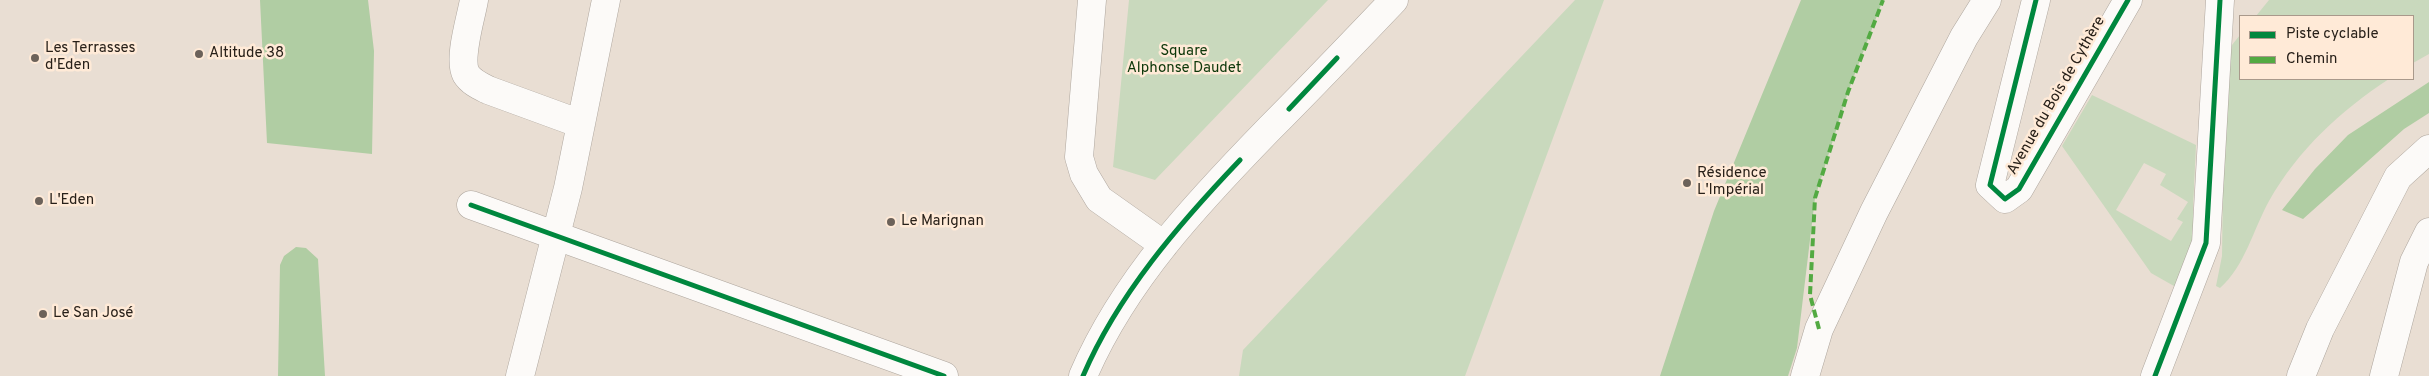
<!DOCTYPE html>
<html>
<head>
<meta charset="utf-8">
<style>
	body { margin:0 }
	#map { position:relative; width:2429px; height:376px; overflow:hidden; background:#e9ded3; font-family:Overpass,sans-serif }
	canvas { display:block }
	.legend { position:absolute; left:2239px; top:15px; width:175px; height:65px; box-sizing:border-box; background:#ffead7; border:1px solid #a9998b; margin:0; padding:6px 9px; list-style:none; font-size:15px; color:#282019 }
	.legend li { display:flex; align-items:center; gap:10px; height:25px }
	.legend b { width:25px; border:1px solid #a9998b }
</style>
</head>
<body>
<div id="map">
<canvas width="2429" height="376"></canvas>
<ul class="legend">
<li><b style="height:6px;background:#00873e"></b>Piste cyclable</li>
<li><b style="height:6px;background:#53aa42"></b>Chemin</li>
</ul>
</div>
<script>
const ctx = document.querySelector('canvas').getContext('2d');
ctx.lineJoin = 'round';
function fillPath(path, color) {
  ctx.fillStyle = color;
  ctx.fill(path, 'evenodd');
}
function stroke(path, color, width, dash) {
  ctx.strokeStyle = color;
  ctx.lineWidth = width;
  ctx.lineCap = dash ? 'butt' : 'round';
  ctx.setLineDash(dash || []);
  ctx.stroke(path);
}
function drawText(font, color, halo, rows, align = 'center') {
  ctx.font = font + ' Overpass,sans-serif';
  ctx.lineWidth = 5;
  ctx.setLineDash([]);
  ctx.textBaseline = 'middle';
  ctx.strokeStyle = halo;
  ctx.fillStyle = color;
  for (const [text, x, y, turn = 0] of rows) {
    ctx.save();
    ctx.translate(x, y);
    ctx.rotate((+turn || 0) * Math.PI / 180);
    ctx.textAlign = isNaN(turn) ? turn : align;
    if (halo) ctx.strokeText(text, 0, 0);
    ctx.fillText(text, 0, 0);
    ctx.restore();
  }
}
const green = new Path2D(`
	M 1129,0 L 1328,0 L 1155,180 L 1113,167 Z
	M 1575,0 L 1604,0 L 1465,376 L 1239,376 L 1243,350 Z
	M 2269,0 L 2429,0 L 2429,54 L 2413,63 L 2413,16 L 2256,16 Z
	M 2240,35 L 2240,79 L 2389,79 C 2340,111 2298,150 2269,201 C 2253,230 2245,266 2220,288 L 2216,286 L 2222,256 L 2225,46 L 2232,45 Z
	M 2092,95 L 2196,145 L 2193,208 L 2197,242 L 2181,290 L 2151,273 L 2062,146 ZM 2144,163 L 2166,174 L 2160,185 L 2188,202 L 2177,219 L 2183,222 L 2171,241 L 2116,210 Z`);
const forest = new Path2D(`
	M 260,0 L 368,0 L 374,51 L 372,154 L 267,143 Z
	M 1801,0 L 1883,0 L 1848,92 L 1815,198 L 1797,348 L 1788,376 L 1660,376 L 1714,211 Z
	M 2429,82 L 2429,113 L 2404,129 L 2303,219 L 2282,210 L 2315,169 L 2348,135 Z
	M 296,247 L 306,248 L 318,259 L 325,376 L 278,376 L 280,265 L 284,256 Z`);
const street = new Path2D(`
	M 474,0 C 471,18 458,58 466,74 C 471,82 480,86 488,90 L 581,124
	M 1092,0 L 1079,157 L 1084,174 L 1099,199 L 1164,245
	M 2036,0 L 1990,185 L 2005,199 L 2019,189 L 2128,0
	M 471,205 L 944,376
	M 520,376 L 568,188 L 606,0
	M 1083,376 C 1124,280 1198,202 1270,128 C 1312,86 1353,43 1394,0
	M 1805,376 L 1819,329 L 1874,212 L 1964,37 L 1987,0
	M 2155,376 L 2206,243 L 2220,0
	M 2301,376 L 2320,329 L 2398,177 L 2429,149
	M 2384,376 L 2414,262 L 2429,232`);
const quiet = new Path2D(`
	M 1819,329 L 1810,295 L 1815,198 L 1848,92 L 1883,0`);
const cycleway = new Path2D(`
	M 2036,0 L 1990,185 L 2005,199 L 2019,189 L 2128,0
	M 1289,109 L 1337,58
	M 471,205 L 944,376
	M 1083,376 C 1118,294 1179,224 1240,160
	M 2155,376 L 2206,243 L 2220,0`);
const markers = [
	[199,54,5,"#6c625a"],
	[35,58,5,"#6c625a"],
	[1687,183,5,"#6c625a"],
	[39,201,5,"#6c625a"],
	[891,222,5,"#6c625a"],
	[43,314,5,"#6c625a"]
];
const poiNames = [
	["Les Terrasses",45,49],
	["d'Eden",45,66],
	["Altitude 38",209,54],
	["Résidence",1697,174],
	["L'Impérial",1697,191],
	["L'Eden",49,201],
	["Le Marignan",901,222],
	["Le San José",53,314]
];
const parkNames = [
	["Square",1184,52],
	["Alphonse Daudet",1184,69]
];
const streetNames = [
	["Avenue du Bois de Cythère",2057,96,-60]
];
fillPath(green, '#c9d9bd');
fillPath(forest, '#b0cda3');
stroke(street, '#ada59d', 29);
stroke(street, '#fcfaf8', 28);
stroke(quiet, '#53aa42', 4, [8, 4]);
stroke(cycleway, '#00873e', 5);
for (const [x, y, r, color] of markers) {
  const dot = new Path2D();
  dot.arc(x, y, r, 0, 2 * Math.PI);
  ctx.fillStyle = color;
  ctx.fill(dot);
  stroke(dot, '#ffead7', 2);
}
drawText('15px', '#282019', '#ffead7', poiNames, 'left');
drawText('15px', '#0c3709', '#ffead7', parkNames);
drawText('15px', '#282019', '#ffead7', streetNames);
</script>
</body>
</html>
